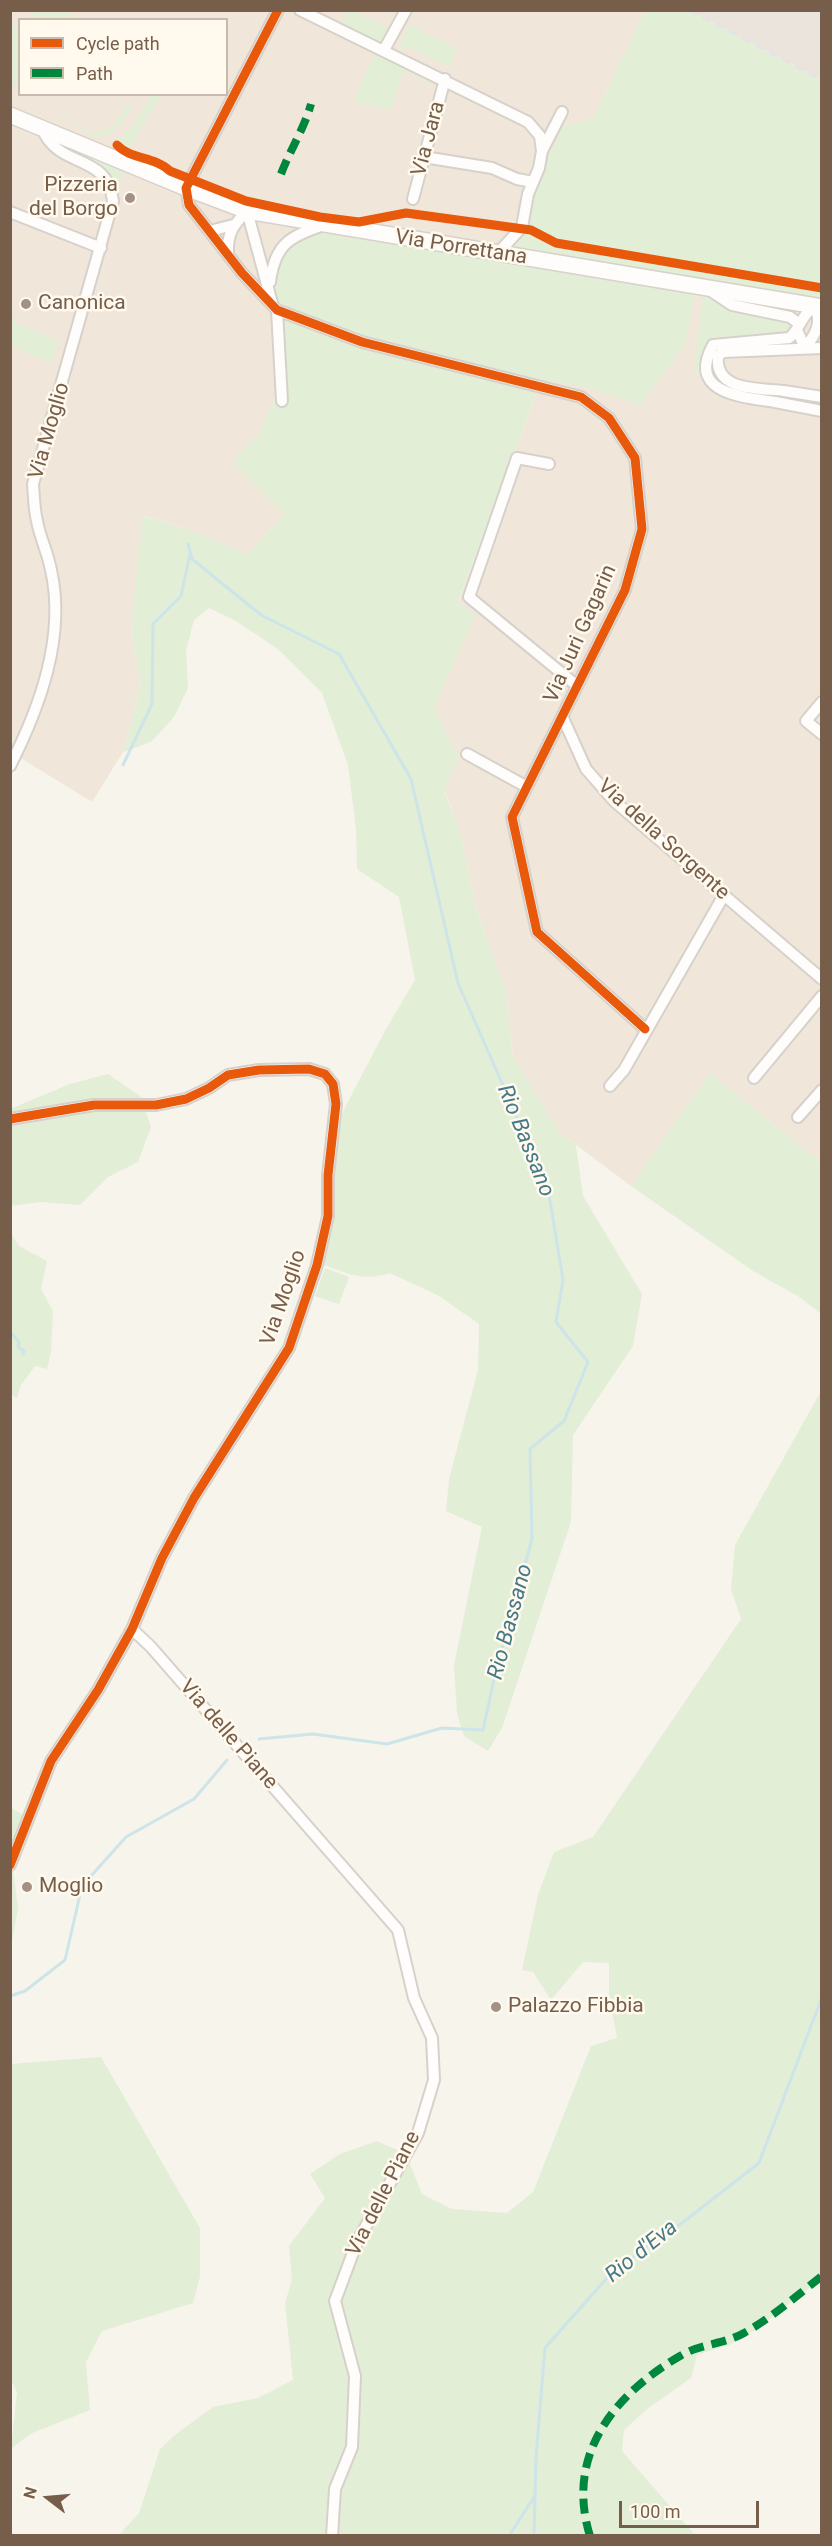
<!DOCTYPE html>
<html>
<head>
<meta charset="utf-8">
<style>
	body { margin:0 }
	#map { position:relative; width:832px; height:2546px; overflow:hidden; background:#f7f4ec; font-family:Roboto,sans-serif }
	canvas { display:block }
	.frame { position:absolute; inset:0; border:12px solid #765e4b; pointer-events:none }
	.legend { position:absolute; left:18px; top:18px; width:210px; height:78px; box-sizing:border-box; background:#fff9ee; border:2px solid #c8bbad; margin:0; padding:8px 10px; list-style:none; font-size:18px; color:#765e4b }
	.legend li { display:flex; align-items:center; gap:12px; height:30px }
	.legend b { width:30px; border:2px solid #c8bbad }
	.north { position:absolute; left:18px; top:2468px; width:60px; height:60px; -webkit-text-stroke:4px #fff9ee; paint-order:stroke; rotate:286deg; font-size:16px; font-weight:700; line-height:24px; text-align:center; color:#765e4b }
	.north::after { content:''; display:block; margin:auto; width:21px; height:27px; background:#765e4b; clip-path:polygon(50% 0,100% 100%,50% 72%,0 100%) }
	.scale { position:absolute; left:619px; top:2501px; width:140px; height:27px; box-sizing:border-box; border:3px solid #765e4b; border-top:0; padding-left:8px; font-size:18px; line-height:21px; white-space:nowrap; color:#765e4b; -webkit-text-stroke:4px #fff9ee; paint-order:stroke }
</style>
</head>
<body>
<div id="map">
<canvas width="832" height="2546"></canvas>
<div class="frame"></div>
<ul class="legend">
<li><b style="height:8px;background:#e8590c"></b>Cycle path</li>
<li><b style="height:8px;background:#00873e"></b>Path</li>
</ul>
<div class="north">N</div>
<div class="scale">100 m</div>
</div>
<script>
const ctx = document.querySelector('canvas').getContext('2d');
ctx.lineJoin = 'round';
function fillPath(path, color) {
  ctx.fillStyle = color;
  ctx.fill(path, 'evenodd');
}
function stroke(path, color, width, dash) {
  ctx.strokeStyle = color;
  ctx.lineWidth = width;
  ctx.lineCap = dash ? 'butt' : 'round';
  ctx.setLineDash(dash || []);
  ctx.stroke(path);
}
function drawText(font, color, halo, rows, align = 'center') {
  ctx.font = font + ' Roboto,sans-serif';
  ctx.lineWidth = 5;
  ctx.setLineDash([]);
  ctx.textBaseline = 'middle';
  ctx.strokeStyle = halo;
  ctx.fillStyle = color;
  for (const [text, x, y, turn = 0] of rows) {
    ctx.save();
    ctx.translate(x, y);
    ctx.rotate((+turn || 0) * Math.PI / 180);
    ctx.textAlign = isNaN(turn) ? turn : align;
    if (halo) ctx.strokeText(text, 0, 0);
    ctx.fillText(text, 0, 0);
    ctx.restore();
  }
}
const residential = new Path2D(`
	M 10,11 L 645,11 L 593,119 L 500,253 L 278,392 L 257,437 L 232,462 L 285,514 L 247,554 L 193,531 L 144,516 L 131,630 L 141,684 L 123,752 L 92,802 L 11,752 ZM 20,20 L 226,20 L 226,94 L 20,94 Z
	M 696,282 L 821,305 L 821,1163 L 710,1073 L 631,1186 L 559,1132 L 513,1057 L 506,991 L 477,912 L 460,831 L 444,789 L 434,709 L 474,615 L 458,602 L 541,382 L 573,383 L 611,393 L 639,407 Z`);
const industrial = new Path2D(`
	M 691,11 L 821,11 L 821,79 Z`);
const green = new Path2D(`
	M 27,11 L 65,11 L 80,19 L 35,19 L 36,16 Z
	M 348,11 L 353,11 L 393,30 L 383,44 L 380,43 L 341,24 Z
	M 645,11 L 691,11 L 821,79 L 821,305 L 697,282 L 685,344 L 639,407 C 606,390 578,383 541,382 L 458,601 L 475,615 L 434,709 L 459,758 L 444,790 L 460,831 L 477,912 L 506,991 L 513,1057 L 559,1132 L 576,1145 L 583,1196 L 642,1294 L 633,1346 L 573,1435 L 571,1522 L 502,1728 L 488,1751 L 464,1736 L 457,1714 L 454,1665 L 482,1527 L 446,1511 L 449,1479 L 478,1370 L 479,1324 L 439,1296 L 390,1273 C 363,1282 347,1273 321,1264 L 341,1115 L 386,1029 L 415,980 L 399,897 L 357,869 L 356,829 L 348,765 L 322,693 L 278,649 L 236,621 L 209,608 L 194,620 L 186,650 L 188,688 L 174,717 L 151,742 L 123,752 L 141,684 L 131,630 L 143,516 L 193,531 L 247,554 L 285,514 L 232,462 L 257,437 L 278,392 L 272,293 L 278,258 L 288,242 L 315,225 L 500,253 L 563,127 L 593,119 Z
	M 409,24 L 457,49 L 449,66 L 412,49 L 403,47 L 401,51 L 398,49 Z
	M 10,25 L 19,30 L 19,88 L 11,84 Z
	M 375,53 L 401,63 L 438,83 L 437,86 L 403,71 L 391,110 L 354,102 Z
	M 152,94 L 161,95 L 128,151 L 120,148 L 119,139 L 132,127 Z
	M 128,104 L 133,106 C 124,120 113,138 94,137 L 59,113 L 95,134 L 113,126 Z
	M 61,145 L 123,170 L 117,189 C 116,162 73,161 61,145 Z
	M 703,295 L 719,303 L 792,323 L 792,331 C 766,344 736,330 709,345 L 709,387 L 694,369 Z
	M 11,313 L 14,315 L 12,321 L 59,341 L 51,363 L 11,346 Z
	M 710,1073 L 821,1163 L 821,1314 L 801,1298 L 753,1271 L 631,1186 Z
	M 108,1074 L 140,1096 L 151,1127 L 138,1162 L 108,1177 L 80,1205 L 40,1202 L 11,1206 L 10,1109 L 70,1084 Z
	M 11,1233 L 19,1246 L 47,1261 L 41,1289 L 53,1311 L 51,1353 L 47,1369 L 35,1366 L 21,1385 L 17,1398 L 10,1394 Z
	M 325,1268 L 349,1277 L 339,1304 L 315,1296 Z
	M 821,1391 L 821,2279 L 757,2329 L 729,2345 L 697,2355 L 691,2378 L 647,2409 L 624,2430 L 622,2451 L 695,2535 L 118,2536 L 139,2513 L 160,2449 L 175,2435 L 213,2407 L 258,2398 L 293,2380 L 285,2303 L 292,2280 L 289,2246 L 325,2198 L 310,2174 L 340,2154 L 377,2141 L 406,2154 L 422,2194 L 452,2209 L 507,2213 L 533,2192 L 591,2046 L 617,2038 L 609,1995 L 609,1963 L 583,1962 L 551,2000 L 533,1972 L 522,1970 L 538,1895 L 554,1852 L 593,1837 L 741,1619 L 731,1589 L 735,1545 Z
	M 11,1808 L 27,1817 L 12,1860 L 18,1909 L 11,1946 Z
	M 101,2057 L 200,2228 L 200,2277 L 193,2303 L 102,2331 L 86,2362 L 90,2410 L 30,2434 L 11,2449 L 17,2392 L 10,2378 L 11,2064 Z`);
const stream = new Path2D(`
	M 188,544 L 192,559 L 261,615 L 339,654 L 411,779 L 458,983 L 548,1188 L 563,1280 L 556,1322 L 588,1362 L 564,1421 L 530,1449 L 532,1539 L 496,1670 L 483,1730 L 442,1728 L 387,1744 L 313,1734 L 259,1739
	M 123,765 L 152,704 L 153,624 L 181,596 L 190,554
	M 10,1332 L 19,1342 L 18,1347 L 24,1351 L 23,1354
	M 10,1996 L 25,1991 L 65,1960 L 82,1886 L 126,1837 L 194,1799 L 227,1760
	M 509,2536 L 534,2497
	M 534,2536 L 536,2457 L 545,2348 L 613,2271 L 682,2223 L 759,2163 L 822,1997`);
const street = new Path2D(`
	M 278,10 L 186,188 L 189,205 L 242,273 L 277,310 L 362,342 L 581,397 L 609,418 L 635,458 L 642,529 L 625,590 L 512,817 L 537,932 L 645,1029
	M 300,10 L 528,122 L 540,136 L 542,151
	M 384,50 L 406,10
	M 424,157 L 492,168 L 517,179 L 533,182
	M 413,199 L 445,79
	M 10,212 L 101,248
	M 210,231 L 233,225
	M 498,253 L 522,227 L 528,194 L 539,168 L 542,151 L 562,112
	M 228,254 C 227,234 233,225 247,211 L 272,303
	M 270,282 C 275,244 290,236 324,225
	M 711,291 L 732,305 L 790,317 L 798,323
	M 277,310 L 282,401
	M 797,330 L 805,348 C 816,334 823,322 814,306 C 800,317 800,330 789,338 L 713,345 C 686,394 744,397 775,402 C 791,405 806,408 822,411
	M 822,348 L 723,352 L 718,356 C 714,392 760,388 784,391 C 797,393 809,395 822,397
	M 549,464 L 517,458 L 469,597 L 576,685
	M 822,702 L 806,721 L 822,734
	M 563,718 L 586,769 L 614,801 L 822,979
	M 467,754 L 527,787
	M 10,766 C 40,707 66,636 51,570 C 48,553 40,538 37,521 C 34,509 34,496 33,484 L 113,201 C 108,152 58,170 42,128
	M 754,1078 L 822,996
	M 610,1086 L 624,1070 L 724,895
	M 798,1117 L 822,1090
	M 10,1119 L 94,1105 L 156,1105 L 186,1099 L 209,1088 L 228,1075 L 259,1070 L 309,1069 L 325,1074 L 333,1084 L 336,1104 L 328,1175 L 328,1216 L 317,1265 L 289,1348 L 194,1498 L 162,1558 L 132,1629 L 98,1690 L 51,1761 L 10,1865
	M 132,1629 L 151,1647 L 398,1930 L 414,1998 L 432,2038 L 434,2080 L 418,2133 L 357,2242 L 335,2301 L 355,2376 L 352,2447 L 335,2489 L 332,2536`);
const secondary = new Path2D(`
	M 10,115 L 186,188 L 247,211 L 822,307`);
const rail = new Path2D(`
	M 689,10 L 822,80`);
const quiet = new Path2D(`
	M 281,174 C 290,150 304,129 311,104
	M 590,2536 C 565,2456 613,2395 680,2356 C 699,2344 725,2344 744,2333 C 770,2319 799,2294 822,2276`);
const cycleway = new Path2D(`
	M 278,10 L 186,188 L 189,205 L 242,273 L 277,310 L 362,342 L 581,397 L 609,418 L 635,458 L 642,529 L 625,590 L 512,817 L 537,932 L 645,1029
	M 117,145 C 131,160 155,156 170,171 L 246,201 L 320,217 L 359,222 L 406,213 L 531,230 L 556,243 L 822,288
	M 10,1119 L 94,1105 L 156,1105 L 186,1099 L 209,1088 L 228,1075 L 259,1070 L 309,1069 L 325,1074 L 333,1084 L 336,1104 L 328,1175 L 328,1216 L 317,1265 L 289,1348 L 194,1498 L 162,1558 L 132,1629 L 98,1690 L 51,1761 L 10,1865`);
const markers = [
	[130,198,6,"#a39283"],
	[26,304,6,"#a39283"],
	[27,1887,6,"#a39283"],
	[496,2007,6,"#a39283"]
];
const streetNames = [
	["Via Jara",429,139,-75],
	["Via Porrettana",461,248,9],
	["Via Moglio",50,431,-74],
	["Via Juri Gagarin",581,634,-66],
	["Via della Sorgente",663,840,42],
	["Via Moglio",284,1298,-71],
	["Via delle Piane",228,1735,49],
	["Via delle Piane",384,2194,-63]
];
const poiNames = [
	["Pizzeria",118,186,"right"],
	["del Borgo",118,210,"right"],
	["Canonica",38,304],
	["Moglio",39,1887],
	["Palazzo Fibbia",508,2007]
];
const waterNames = [
	["Rio Bassano",525,1141,68],
	["Rio Bassano",511,1622,-75],
	["Rio d'Eva",642,2252,-39]
];
fillPath(residential, '#f0e7da');
fillPath(industrial, '#ebe4dd');
fillPath(green, '#e3eed7');
stroke(stream, '#cde4e8', 3);
stroke(street, '#d6d1ca', 14);
stroke(secondary, '#d7d1ca', 18);
stroke(street, '#fefdfc', 10);
stroke(secondary, '#fefdfc', 15);
stroke(rail, '#e5e3e5', 3, [9, 6]);
stroke(quiet, '#00873e', 8, [15, 8]);
stroke(cycleway, '#e8590c', 9);
for (const [x, y, r, color] of markers) {
  const dot = new Path2D();
  dot.arc(x, y, r, 0, 2 * Math.PI);
  ctx.fillStyle = color;
  ctx.fill(dot);
  stroke(dot, '#fff9ee', 2);
}
drawText('21px', '#765e4b', '#fff9ee', streetNames);
drawText('21px', '#765e4b', '#fff9ee', poiNames, 'left');
drawText('italic 22px', '#457a8a', '#fff9ee', waterNames);
</script>
</body>
</html>
